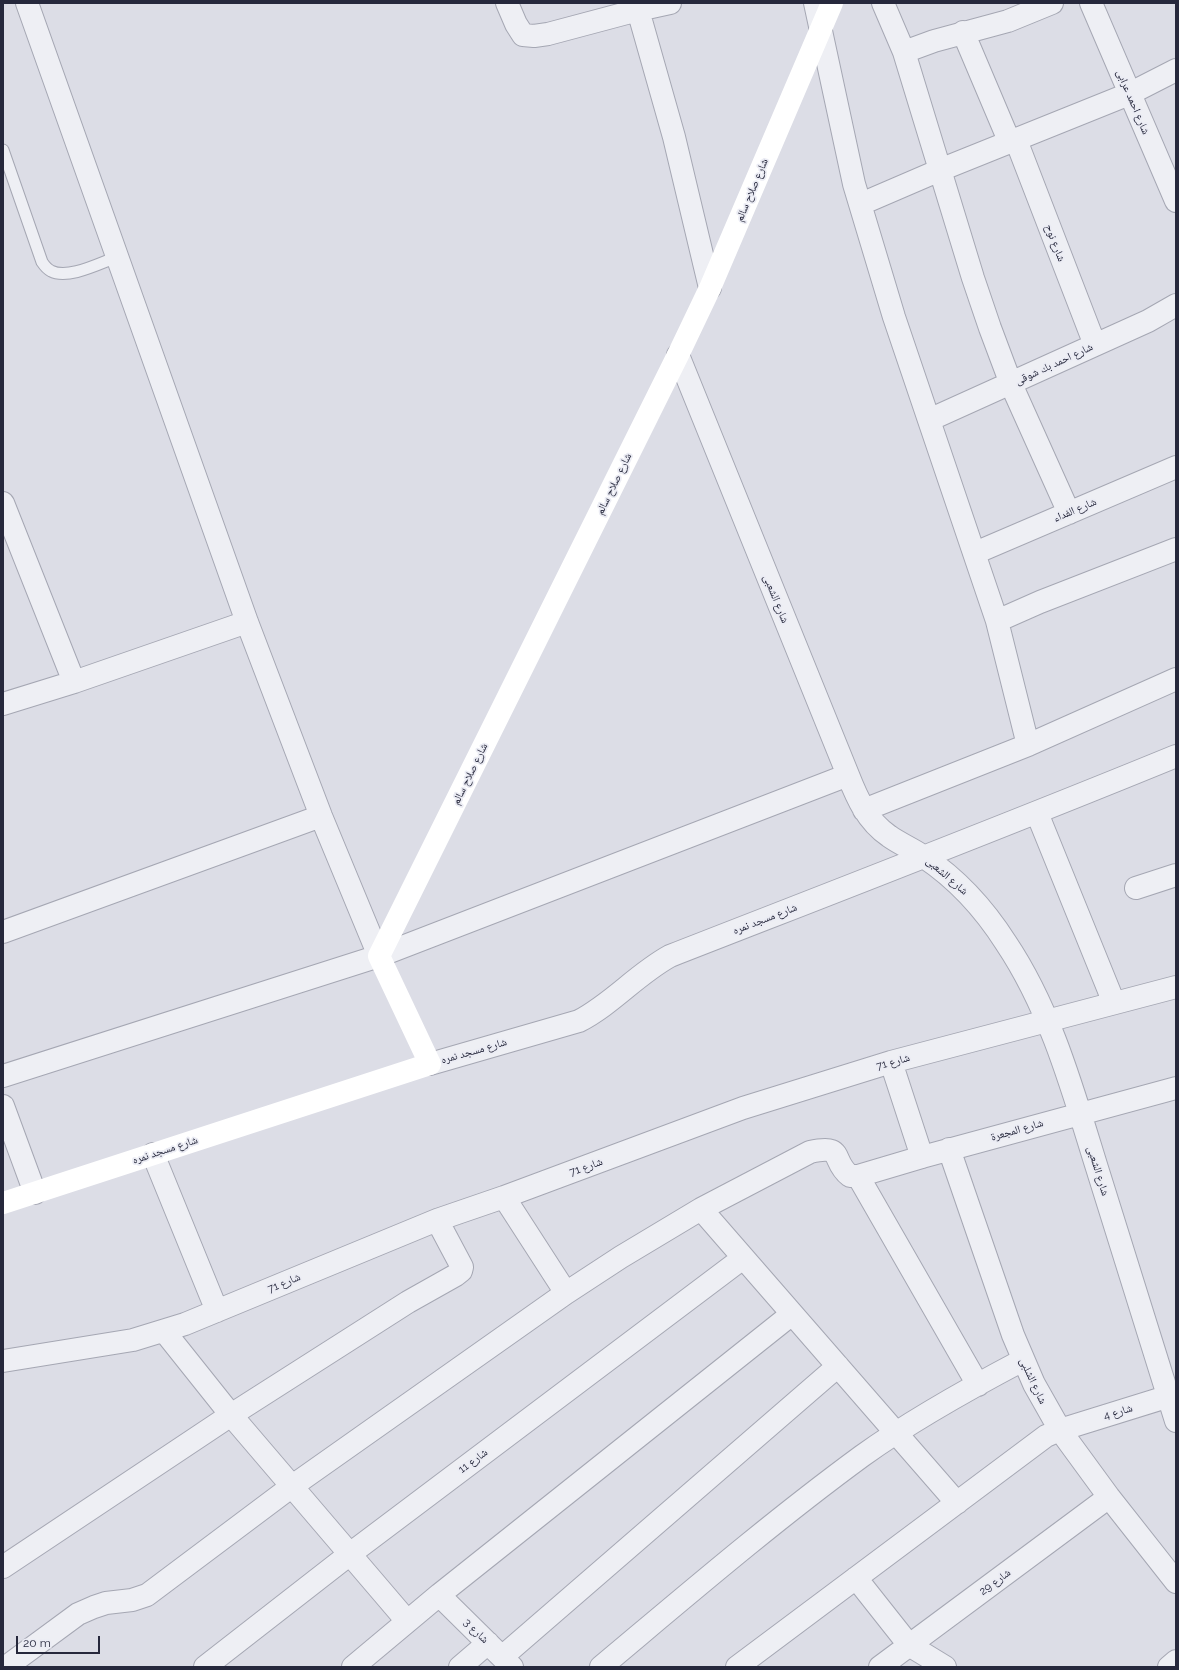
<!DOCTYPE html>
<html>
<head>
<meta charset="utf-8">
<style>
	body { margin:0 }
	#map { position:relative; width:1179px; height:1670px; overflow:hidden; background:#dcdde6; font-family:Raleway,sans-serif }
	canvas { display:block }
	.frame { position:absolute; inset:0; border:4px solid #26283c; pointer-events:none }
	.scale { position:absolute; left:16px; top:1636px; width:84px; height:18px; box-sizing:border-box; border:2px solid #26283c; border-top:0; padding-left:5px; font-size:12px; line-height:14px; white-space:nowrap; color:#26283c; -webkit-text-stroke:3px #ebecf4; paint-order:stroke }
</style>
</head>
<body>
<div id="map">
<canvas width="1179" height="1670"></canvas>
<div class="frame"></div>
<div class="scale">20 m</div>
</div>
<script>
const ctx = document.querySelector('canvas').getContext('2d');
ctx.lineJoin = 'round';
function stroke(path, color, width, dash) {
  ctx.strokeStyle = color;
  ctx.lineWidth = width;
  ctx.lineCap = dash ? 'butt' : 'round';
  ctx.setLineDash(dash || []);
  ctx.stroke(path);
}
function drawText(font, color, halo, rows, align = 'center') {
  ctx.font = font + ' Raleway,"Noto Naskh Arabic",sans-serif';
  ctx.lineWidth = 3.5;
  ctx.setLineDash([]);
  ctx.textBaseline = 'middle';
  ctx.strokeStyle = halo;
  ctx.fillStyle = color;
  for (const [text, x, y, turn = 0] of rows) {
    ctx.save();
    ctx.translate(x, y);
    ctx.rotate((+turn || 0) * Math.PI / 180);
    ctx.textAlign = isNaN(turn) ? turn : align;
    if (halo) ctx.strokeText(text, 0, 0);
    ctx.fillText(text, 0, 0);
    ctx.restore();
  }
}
const lane = new Path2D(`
	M 3,150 L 42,262 C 44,265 47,269 51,271 C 68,280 100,263 117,257`);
const street = new Path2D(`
	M 27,3 L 247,622 L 321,816 L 379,956
	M 507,3 L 516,24 L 523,35 L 534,36 L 548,34 L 638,10 L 674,137 L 710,288
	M 815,3 L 854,184 L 894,317 L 997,621 L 1028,745
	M 883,3 L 904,52 L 973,278 L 990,328 L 1011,384 L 1069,513
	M 1091,3 L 1176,201
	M 638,10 L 670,3
	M 963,32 L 1010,143
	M 904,52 L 934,41 L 1008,21 L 1052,3
	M 1016,140 L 1095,345
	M 861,204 L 940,170 L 1129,94 L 1176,70
	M 678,355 L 848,775 C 857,798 867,821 889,836 C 900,844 913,849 924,857 C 957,879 985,910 1006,943 C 1051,1010 1073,1091 1097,1168 C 1123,1252 1149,1336 1176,1421
	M 929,420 L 1148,321 L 1176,305
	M 3,503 L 74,682
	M 975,553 L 1176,467
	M 997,621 L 1040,602 L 1176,549
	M 3,704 L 74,682 L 247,622
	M 864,810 L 1028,745 L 1176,679
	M 1037,813 L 1114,1003
	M 1136,888 L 1176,875
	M 3,932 L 321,816
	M 891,1062 L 922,1157
	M 430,1064 L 579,1021 C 612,1004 637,974 670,956 C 839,890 1008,825 1176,756
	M 3,1076 L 379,956 L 848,775
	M 3,1106 L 35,1193
	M 949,1149 L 1013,1335 L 1034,1384 L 1060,1430 L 1109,1497 L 1176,1582
	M 153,1154 L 217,1311
	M 858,1176 L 978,1385
	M 504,1197 L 566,1293
	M 701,1209 L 957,1503
	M 164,1331 L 231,1415 L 407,1621
	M 3,1361 L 133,1340 L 185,1324 L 437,1220 L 504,1197 L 743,1108 L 891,1062 L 1176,987
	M 3,1567 L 231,1415 L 408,1302 L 456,1275 L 461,1271 L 462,1267 L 437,1220
	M 856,1578 L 909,1645 L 945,1667
	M 439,1595 L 512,1667
	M 502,1657 L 838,1366
	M 6,1667 L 78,1614 L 94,1607 L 106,1603 L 132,1600 L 147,1595 L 291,1487 L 566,1293 L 621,1257 L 701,1209 L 810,1152 C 846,1144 830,1160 850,1176 L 858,1176 L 922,1157 L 1176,1088
	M 205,1667 L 350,1554 L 743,1258
	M 353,1667 L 439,1595 L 792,1314
	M 460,1667 L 488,1643
	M 601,1667 C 687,1595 772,1522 862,1456 C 912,1420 968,1389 1023,1360
	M 737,1667 L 1046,1436 L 1060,1430 L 1176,1394
	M 880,1667 L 1109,1497
	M 1169,1667 L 1176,1661`);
const secondary = new Path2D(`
	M 3,1203 L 430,1064 L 379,956 L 678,355 L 710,288 L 832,3`);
const streetNames = [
	["شارع احمد عرابى",1133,102,67],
	["شارع صلاح سالم",752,190,-67],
	["شارع نوح",1055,243,69],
	["شارع احمد بك شوقى",1054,364,-25],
	["شارع صلاح سالم",614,484,-64],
	["شارع الفداء",1075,510,-23],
	["شارع الشعبى",776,599,68],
	["شارع صلاح سالم",470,774,-64],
	["شارع الشعبى",947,876,41],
	["شارع مسجد نمره",765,919,-21],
	["شارع مسجد نمره",474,1051,-16],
	["شارع 71",893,1062,-16],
	["شارع المجعرة",1017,1130,-16],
	["شارع مسجد نمره",165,1150,-18],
	["شارع 71",586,1167,-20],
	["شارع الشعبى",1098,1171,73],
	["شارع 71",284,1283,-23],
	["شارع الشلبى",1033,1381,65],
	["شارع 4",1118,1412,-17],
	["شارع 11",473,1461,-37],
	["شارع 29",995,1582,-37],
	["شارع 3",476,1631,44]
];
stroke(lane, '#a5a7b3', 13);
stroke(street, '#a5a7b3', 24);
stroke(lane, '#eeeff4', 11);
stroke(street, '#eeeff4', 22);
stroke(secondary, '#fff', 22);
drawText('11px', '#26283c', '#ebecf4', streetNames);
</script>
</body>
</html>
